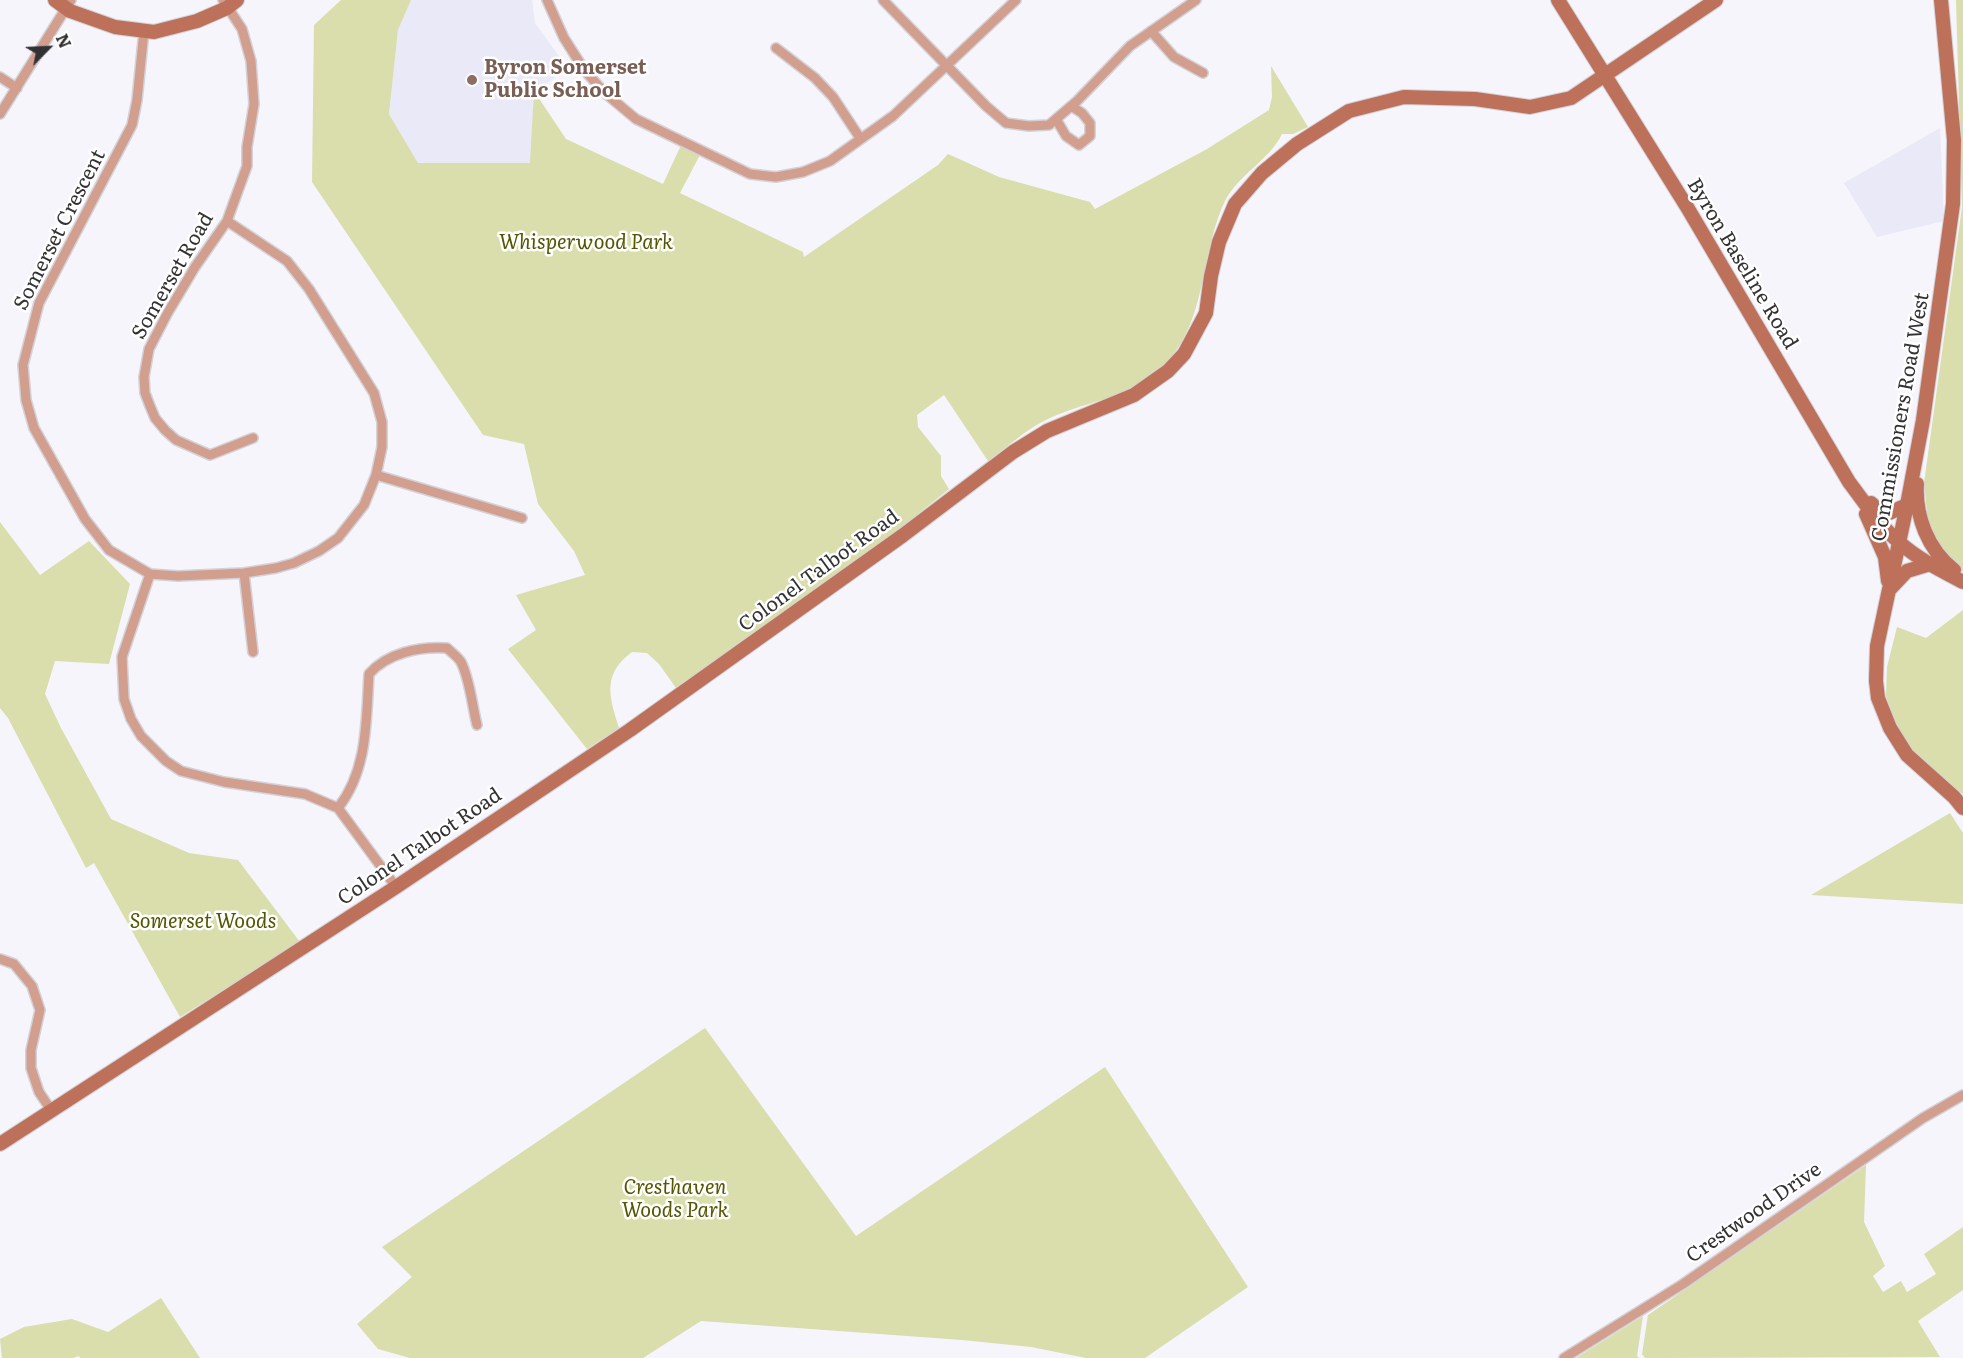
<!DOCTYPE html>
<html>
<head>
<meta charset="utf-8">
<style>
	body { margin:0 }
	#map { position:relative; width:1963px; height:1358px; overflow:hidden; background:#f6f5fc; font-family:Literata,serif }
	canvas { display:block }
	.north { position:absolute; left:18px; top:18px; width:60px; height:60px; -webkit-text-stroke:4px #fff; paint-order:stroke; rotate:66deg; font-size:16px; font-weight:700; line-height:24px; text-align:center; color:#323234 }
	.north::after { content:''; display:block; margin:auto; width:21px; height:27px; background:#323234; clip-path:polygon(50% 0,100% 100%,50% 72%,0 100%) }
</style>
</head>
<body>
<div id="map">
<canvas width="1963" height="1358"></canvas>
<div class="north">N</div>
</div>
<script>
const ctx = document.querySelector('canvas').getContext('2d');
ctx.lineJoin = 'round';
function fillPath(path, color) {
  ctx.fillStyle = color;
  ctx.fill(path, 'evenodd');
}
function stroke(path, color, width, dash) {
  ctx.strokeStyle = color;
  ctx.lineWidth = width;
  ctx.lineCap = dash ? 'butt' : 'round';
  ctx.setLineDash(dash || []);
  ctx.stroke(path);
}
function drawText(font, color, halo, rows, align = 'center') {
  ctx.font = font + ' Literata,serif';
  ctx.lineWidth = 5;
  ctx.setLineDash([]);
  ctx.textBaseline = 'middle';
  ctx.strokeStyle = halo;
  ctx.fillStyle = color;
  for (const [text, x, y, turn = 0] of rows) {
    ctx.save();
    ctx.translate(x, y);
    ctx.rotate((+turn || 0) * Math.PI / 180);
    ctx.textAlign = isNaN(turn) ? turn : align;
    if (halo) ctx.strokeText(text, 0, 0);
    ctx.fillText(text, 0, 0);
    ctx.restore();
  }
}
const built = new Path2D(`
	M 411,0 L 532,0 L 535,23 L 568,69 L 534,92 L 531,163 L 418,163 L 389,114 L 398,30 Z
	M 1940,128 L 1944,221 L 1877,237 L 1844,183 Z`);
const green = new Path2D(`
	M 341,0 L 411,0 L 398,30 L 389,114 L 418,163 L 530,163 L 534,91 L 566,139 L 663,184 L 682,143 L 702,151 L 680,193 L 803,252 L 804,257 L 938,165 L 948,154 L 999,177 L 1090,202 L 1095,209 L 1207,149 L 1269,110 L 1272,97 L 1271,66 L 1308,127 L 1293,134 L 1282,134 C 1269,161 1237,175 1224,203 C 1199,258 1208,326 1159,370 C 1127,399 1081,402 1044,421 C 1024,431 1006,448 988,461 L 944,395 L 917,415 L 918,427 L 941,456 L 941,476 L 949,489 L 898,530 L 676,688 L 659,664 L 647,653 L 632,652 C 602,674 609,696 619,728 L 587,749 L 508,649 L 536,630 L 516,595 L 585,575 L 574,551 L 538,504 L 524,444 L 483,435 L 312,182 L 314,25 Z
	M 1956,0 L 1963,0 L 1963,572 L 1957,568 L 1929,532 L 1924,483 L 1962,207 Z
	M 0,522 L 40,575 L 89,541 L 130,584 L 109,664 L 55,661 L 45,694 L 61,728 L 111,819 L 189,853 L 238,860 L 300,942 L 180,1017 L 94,863 L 86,868 L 8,718 L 0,708 Z
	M 1963,610 L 1963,794 L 1917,761 L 1897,730 L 1886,696 L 1887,667 L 1897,627 L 1926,638 Z
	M 1950,813 L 1963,833 L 1963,904 L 1811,895 Z
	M 705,1028 L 856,1236 L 1105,1067 L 1248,1287 L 1145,1358 L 1086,1358 L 1031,1347 L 962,1340 L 701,1321 L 643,1358 L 410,1358 L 378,1349 L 357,1324 L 412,1277 L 382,1247 Z
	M 1866,1165 L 1864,1222 L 1885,1266 L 1873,1276 L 1883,1292 L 1901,1281 L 1907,1292 L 1936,1274 L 1924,1254 L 1963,1227 L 1963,1290 L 1918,1321 L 1940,1357 L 1645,1358 L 1642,1354 L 1648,1315 Z
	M 161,1298 L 200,1358 L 80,1358 L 79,1356 L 73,1358 L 2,1358 L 0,1339 L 24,1327 L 72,1319 L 108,1332 Z
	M 1643,1316 L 1637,1356 L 1639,1358 L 1576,1358 Z`);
const street = new Path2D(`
	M 223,0 L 242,29 L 251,61 L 254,104 L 247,147 L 247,166 L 227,221 L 195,267 L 167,314 L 149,349 L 144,377 L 145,393 L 150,406 L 155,418 L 165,430 L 176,440 L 210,455 L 253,438
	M 547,0 L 564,38 L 585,71 L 605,93 L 636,119 L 750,174 L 776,177 L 803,172 L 830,161 L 893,116 L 1016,0
	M 883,0 L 986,106 L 1006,123 L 1029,126 L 1049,125 L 1077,101 L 1130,46 L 1196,0
	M 144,31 L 137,100 L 132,125 L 39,303 L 23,365 L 26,400 L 34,428 L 85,519 L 109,550 L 150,574 L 178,576 L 244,573 L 276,568 L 294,563 L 319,551 L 338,538 L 364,505 L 376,475 L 382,447 L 382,422 L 374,393 L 309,289 L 287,261 L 227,221
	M 1151,31 L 1174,57 L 1203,73
	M 776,48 L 815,78 L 833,97 L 860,138
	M 0,77 L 17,88
	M 0,114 L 71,0
	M 1056,119 L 1066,136 L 1079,145 L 1090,136 L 1090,123 L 1082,113 L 1071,106
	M 376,475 L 522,518
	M 244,573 L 253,652
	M 150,574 L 122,657 L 124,699 L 131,719 L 141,736 L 166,761 L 181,771 L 224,782 L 305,794 L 338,808 L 396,887
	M 338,808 C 368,770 366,721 369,674 C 387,653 420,646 447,648 C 451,652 458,657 461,662 C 470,680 472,705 477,725
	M 0,959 L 14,964 L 32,986 L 40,1010 L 31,1050 L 31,1068 L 39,1092 L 51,1110
	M 1564,1358 L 1683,1284 L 1923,1118 L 1963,1095`);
const secondary = new Path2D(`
	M 55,0 L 70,11 L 115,27 L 154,32 L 197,21 L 227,8 L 237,0
	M 1558,0 L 1687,207 L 1849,482 C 1865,503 1880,526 1900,543 C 1918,559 1942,571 1963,582
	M 1941,0 L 1954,140 L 1953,204 L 1923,420 L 1907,505 L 1877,646 L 1876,681 L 1878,698 L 1890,728 L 1907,755 L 1954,797 L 1963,808
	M 1917,484 C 1915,516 1928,550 1954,570
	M 1871,503 L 1881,513 L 1889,513 L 1907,505
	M 1866,514 L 1885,557 L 1888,581
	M 1890,589 L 1907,571 L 1930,564
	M 0,1144 L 396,887 L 630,730 L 902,536 L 1013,452 L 1047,431 L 1134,395 L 1168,371 L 1184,354 L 1206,313 L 1211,276 L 1219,242 L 1235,204 L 1262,173 L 1297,144 L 1349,111 L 1404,97 L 1475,99 L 1530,107 L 1571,98 L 1716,0`);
const markers = [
	[472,80,6,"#8d6e63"]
];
const educationNames = [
	["Byron Somerset",484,68],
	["Public School",484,91]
];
const streetNames = [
	["Somerset Crescent",60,230,-63],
	["Byron Baseline Road",1742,264,59],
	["Somerset Road",173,276,-60],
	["Commissioners Road West",1901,417,-80],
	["Colonel Talbot Road",819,571,-36],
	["Colonel Talbot Road",420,847,-34],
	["Crestwood Drive",1754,1213,-35]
];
const parkNames = [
	["Whisperwood Park",586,243],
	["Somerset Woods",203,922],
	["Cresthaven",675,1188],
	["Woods Park",675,1211]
];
fillPath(built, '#e9e9f7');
fillPath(green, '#daddac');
stroke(street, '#d3d2d8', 12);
stroke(secondary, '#d3d2d8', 16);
stroke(street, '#d29e8e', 9);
stroke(secondary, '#bd715a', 14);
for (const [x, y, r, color] of markers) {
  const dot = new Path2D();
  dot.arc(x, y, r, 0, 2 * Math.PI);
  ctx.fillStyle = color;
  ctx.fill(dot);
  stroke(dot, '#fff', 2);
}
drawText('bold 20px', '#785e54', '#fff', educationNames, 'left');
drawText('20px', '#323234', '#fff', streetNames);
drawText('italic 20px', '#555600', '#fff', parkNames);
</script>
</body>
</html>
